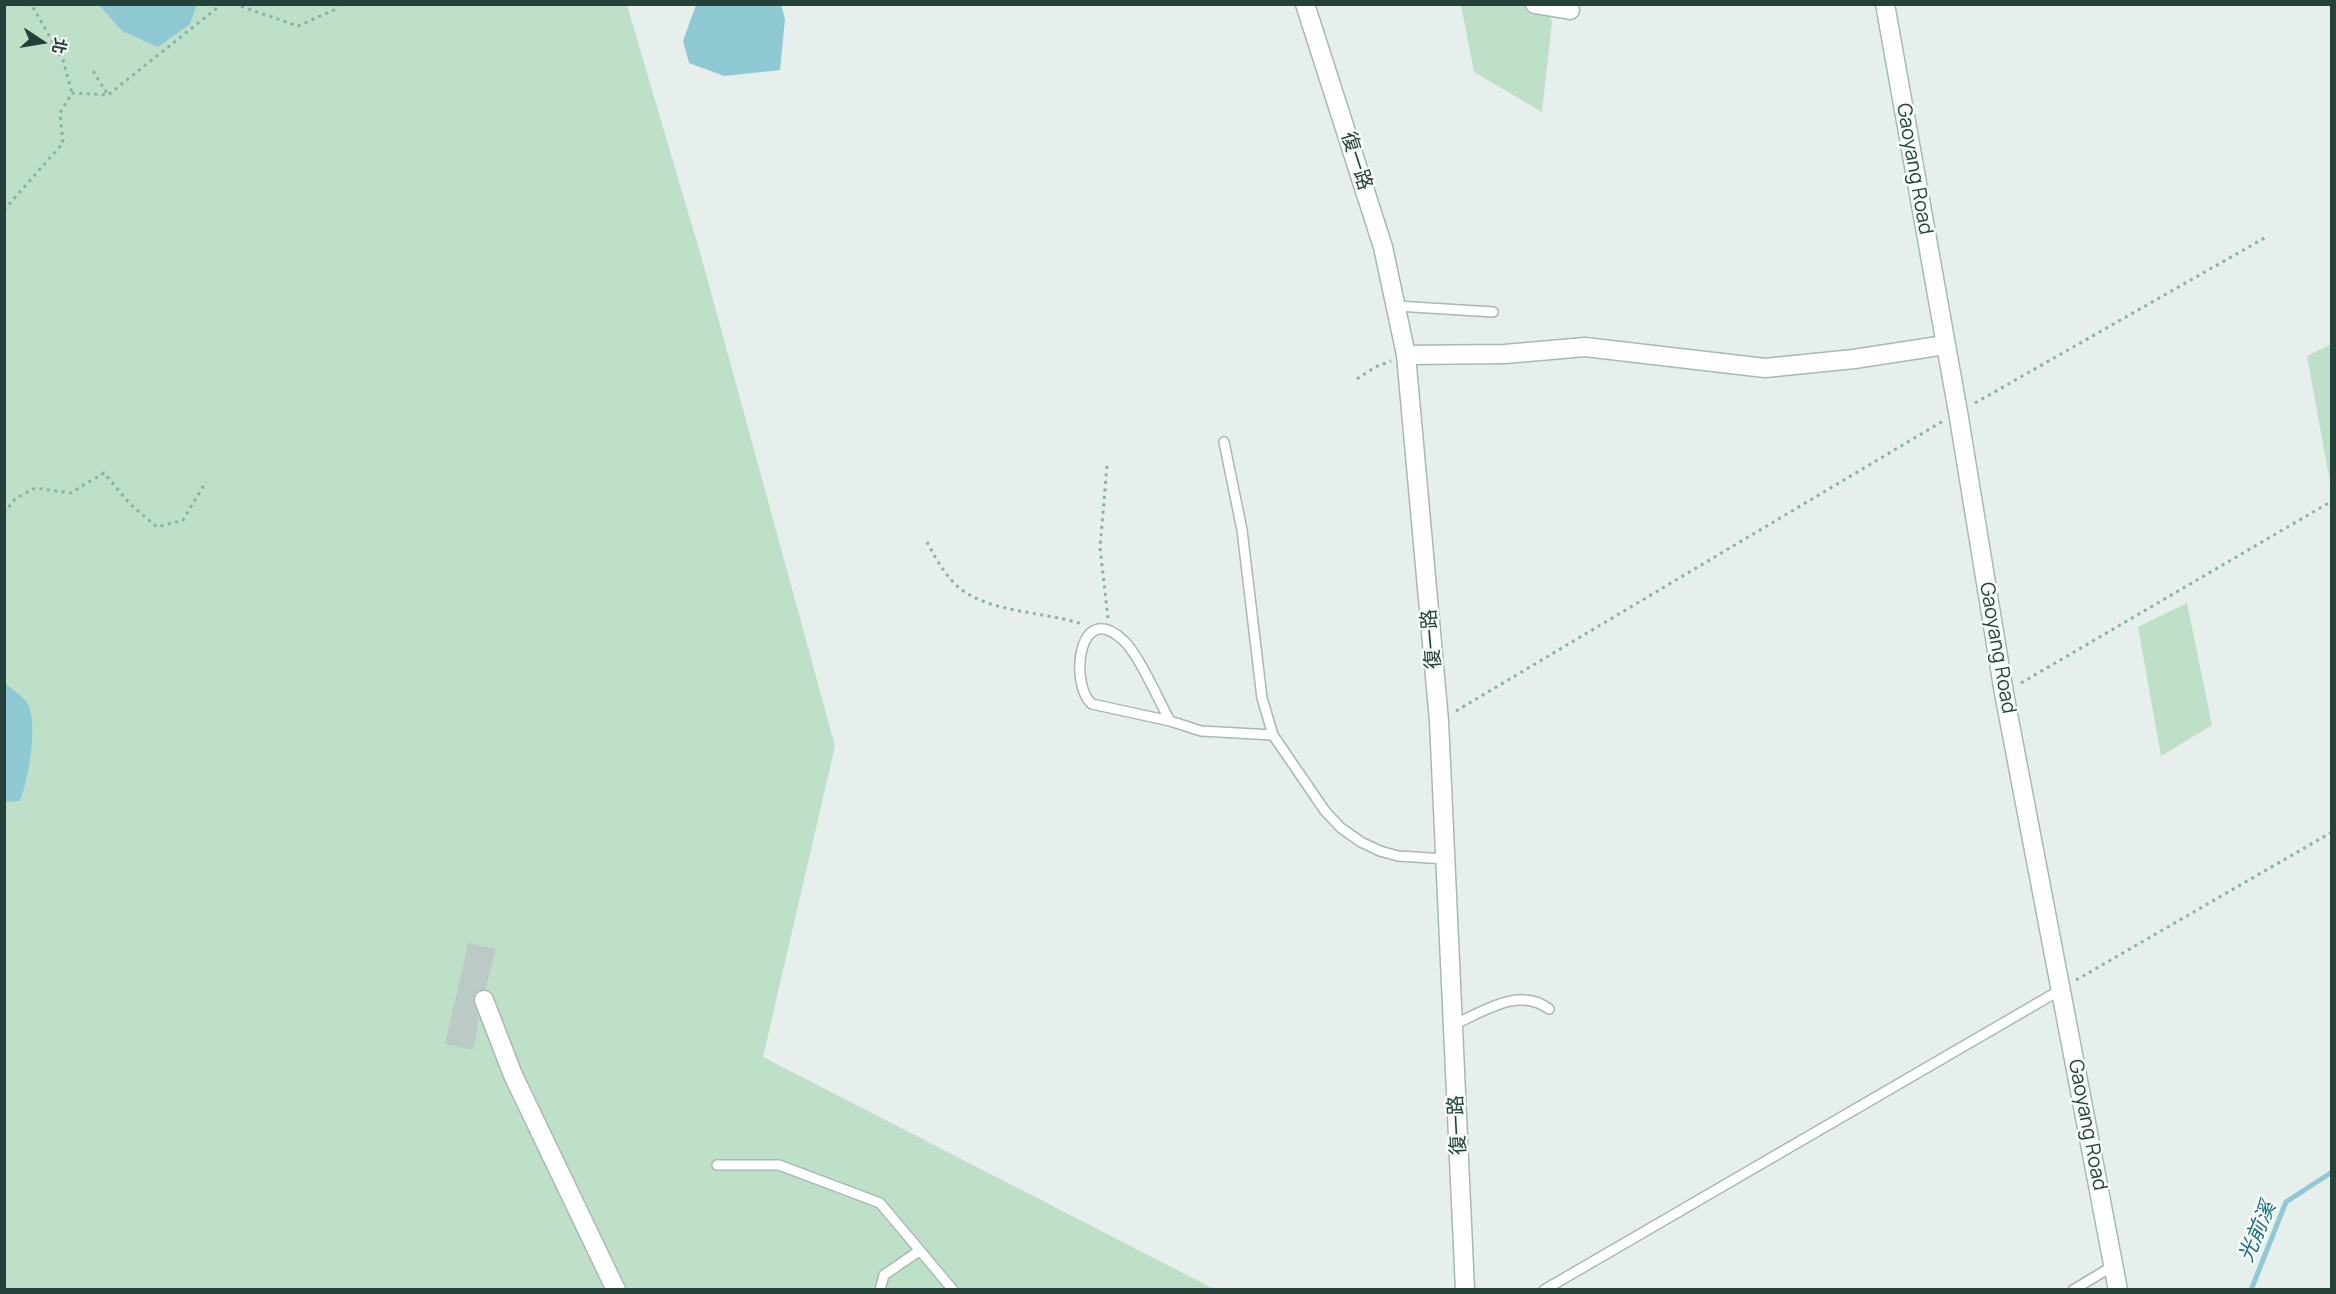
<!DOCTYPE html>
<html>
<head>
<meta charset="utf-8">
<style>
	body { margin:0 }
	#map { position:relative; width:2336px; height:1294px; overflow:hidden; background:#e6efeb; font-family:Manrope,"Noto Sans TC",sans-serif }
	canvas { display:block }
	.frame { position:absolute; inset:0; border:6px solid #24423a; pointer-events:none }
	.north { position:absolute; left:12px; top:12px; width:60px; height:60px; -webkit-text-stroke:4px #f7fbf9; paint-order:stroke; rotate:102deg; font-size:16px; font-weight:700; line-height:24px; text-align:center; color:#24423a }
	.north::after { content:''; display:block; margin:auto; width:21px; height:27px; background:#24423a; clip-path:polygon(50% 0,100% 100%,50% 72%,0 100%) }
</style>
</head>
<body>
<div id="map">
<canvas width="2336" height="1294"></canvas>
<div class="frame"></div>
<div class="north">北</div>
</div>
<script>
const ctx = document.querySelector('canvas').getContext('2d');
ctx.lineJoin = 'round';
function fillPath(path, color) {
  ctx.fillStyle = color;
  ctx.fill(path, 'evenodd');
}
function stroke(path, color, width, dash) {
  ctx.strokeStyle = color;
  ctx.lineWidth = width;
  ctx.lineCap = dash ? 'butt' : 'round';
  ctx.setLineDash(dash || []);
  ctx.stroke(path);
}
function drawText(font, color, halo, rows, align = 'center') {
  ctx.font = font + ' Manrope,"Noto Sans TC",sans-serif';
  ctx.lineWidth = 5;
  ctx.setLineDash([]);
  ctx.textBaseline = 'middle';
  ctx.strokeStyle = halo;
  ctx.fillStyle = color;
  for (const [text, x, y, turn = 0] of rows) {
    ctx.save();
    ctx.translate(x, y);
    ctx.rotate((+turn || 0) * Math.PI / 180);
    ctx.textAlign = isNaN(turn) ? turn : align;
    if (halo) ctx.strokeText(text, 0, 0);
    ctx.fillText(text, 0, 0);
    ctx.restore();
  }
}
const green = new Path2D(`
	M 5,5 L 627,5 L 703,263 L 835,746 L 763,1057 L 1214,1289 L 5,1290 Z
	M 1461,5 L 1544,5 L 1552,22 L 1542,112 L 1474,72 Z
	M 2331,344 L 2332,481 L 2330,482 L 2307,356 Z
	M 2187,603 L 2212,725 L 2161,756 L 2138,627 Z`);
const water = new Path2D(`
	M 99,5 L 197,5 L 190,24 L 158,47 L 122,31 Z
	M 696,5 L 781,5 L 785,19 L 780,70 L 724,76 L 689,63 L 683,41 Z
	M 5,683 C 11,689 21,695 26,701 C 40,720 28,781 20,801 L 5,802 Z`);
const stream = new Path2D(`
	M 2251,1290 L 2286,1202 L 2332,1172`);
const building = new Path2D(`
	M 468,943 L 495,949 L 486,989 L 479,990 L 473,998 L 479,1019 L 473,1050 L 445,1044 Z`);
const path = new Path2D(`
	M 26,4 L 34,9 L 63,60 L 72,93
	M 234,4 L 298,26 L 336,9 L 339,4
	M 93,71 L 108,95
	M 4,210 L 63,143 L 60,113 L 72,93 L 108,95 L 222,4
	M 1357,379 L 1375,367 L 1391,361
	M 1975,403 L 2268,236
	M 1107,466 L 1100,548 L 1108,618
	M 4,513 L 15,499 L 35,488 L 70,493 L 104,473 L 130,504 L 157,527 L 183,520 L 206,482
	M 927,542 C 935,557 943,572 955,584 C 984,613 1043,611 1082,624
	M 2021,683 L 2332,501
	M 1456,711 L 1943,421
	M 2076,980 L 2332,832`);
const lane = new Path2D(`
	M 1397,306 L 1493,312
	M 1224,442 L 1242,530 L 1262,698 L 1273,735 L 1325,811 L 1341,828 L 1361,842 L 1380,851 L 1398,856 L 1446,859
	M 1170,721 L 1092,704 C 1069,685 1078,597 1124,641 C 1139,655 1159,701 1170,721 L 1201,731 L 1273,735
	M 1453,1025 C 1483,1012 1519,986 1549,1009
	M 717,1165 L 779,1165 L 880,1203 L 953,1290
	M 880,1290 L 884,1275 L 919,1251
	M 1544,1290 L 2062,989
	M 2073,1290 L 2113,1266`);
const street = new Path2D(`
	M 1305,4 L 1383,247 L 1406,355 L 1439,721 L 1465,1290
	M 1535,4 L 1570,10
	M 1406,355 L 1505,354 L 1585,347 L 1765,368 L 1854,359 L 1945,345
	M 484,1000 L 513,1075 L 616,1290`);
const secondary = new Path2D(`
	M 1885,4 L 1958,412 L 2004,693 L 2118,1290`);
const streetNames = [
	["復一路",1356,161,72],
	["Gaoyang Road",1914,169,80],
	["復一路",1432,639,-95],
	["Gaoyang Road",1997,648,80],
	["復一路",1458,1125,-93],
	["Gaoyang Road",2087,1125,79]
];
const waterNames = [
	["光前溪",2258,1232,-67]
];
fillPath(green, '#bfe0c8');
fillPath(water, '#8ec9d4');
stroke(stream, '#8ec9d4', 5);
fillPath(building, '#bbcac4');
stroke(lane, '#a8b8b2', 12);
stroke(street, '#a8b8b2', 21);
stroke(secondary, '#a4bbb3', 21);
stroke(path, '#86b3a5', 3, [3, 4.5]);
stroke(lane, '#fff', 9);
stroke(street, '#fff', 18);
stroke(secondary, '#fff', 18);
drawText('20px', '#24423a', '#f7fbf9', streetNames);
drawText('italic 21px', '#1c6f80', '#f7fbf9', waterNames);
</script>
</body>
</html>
